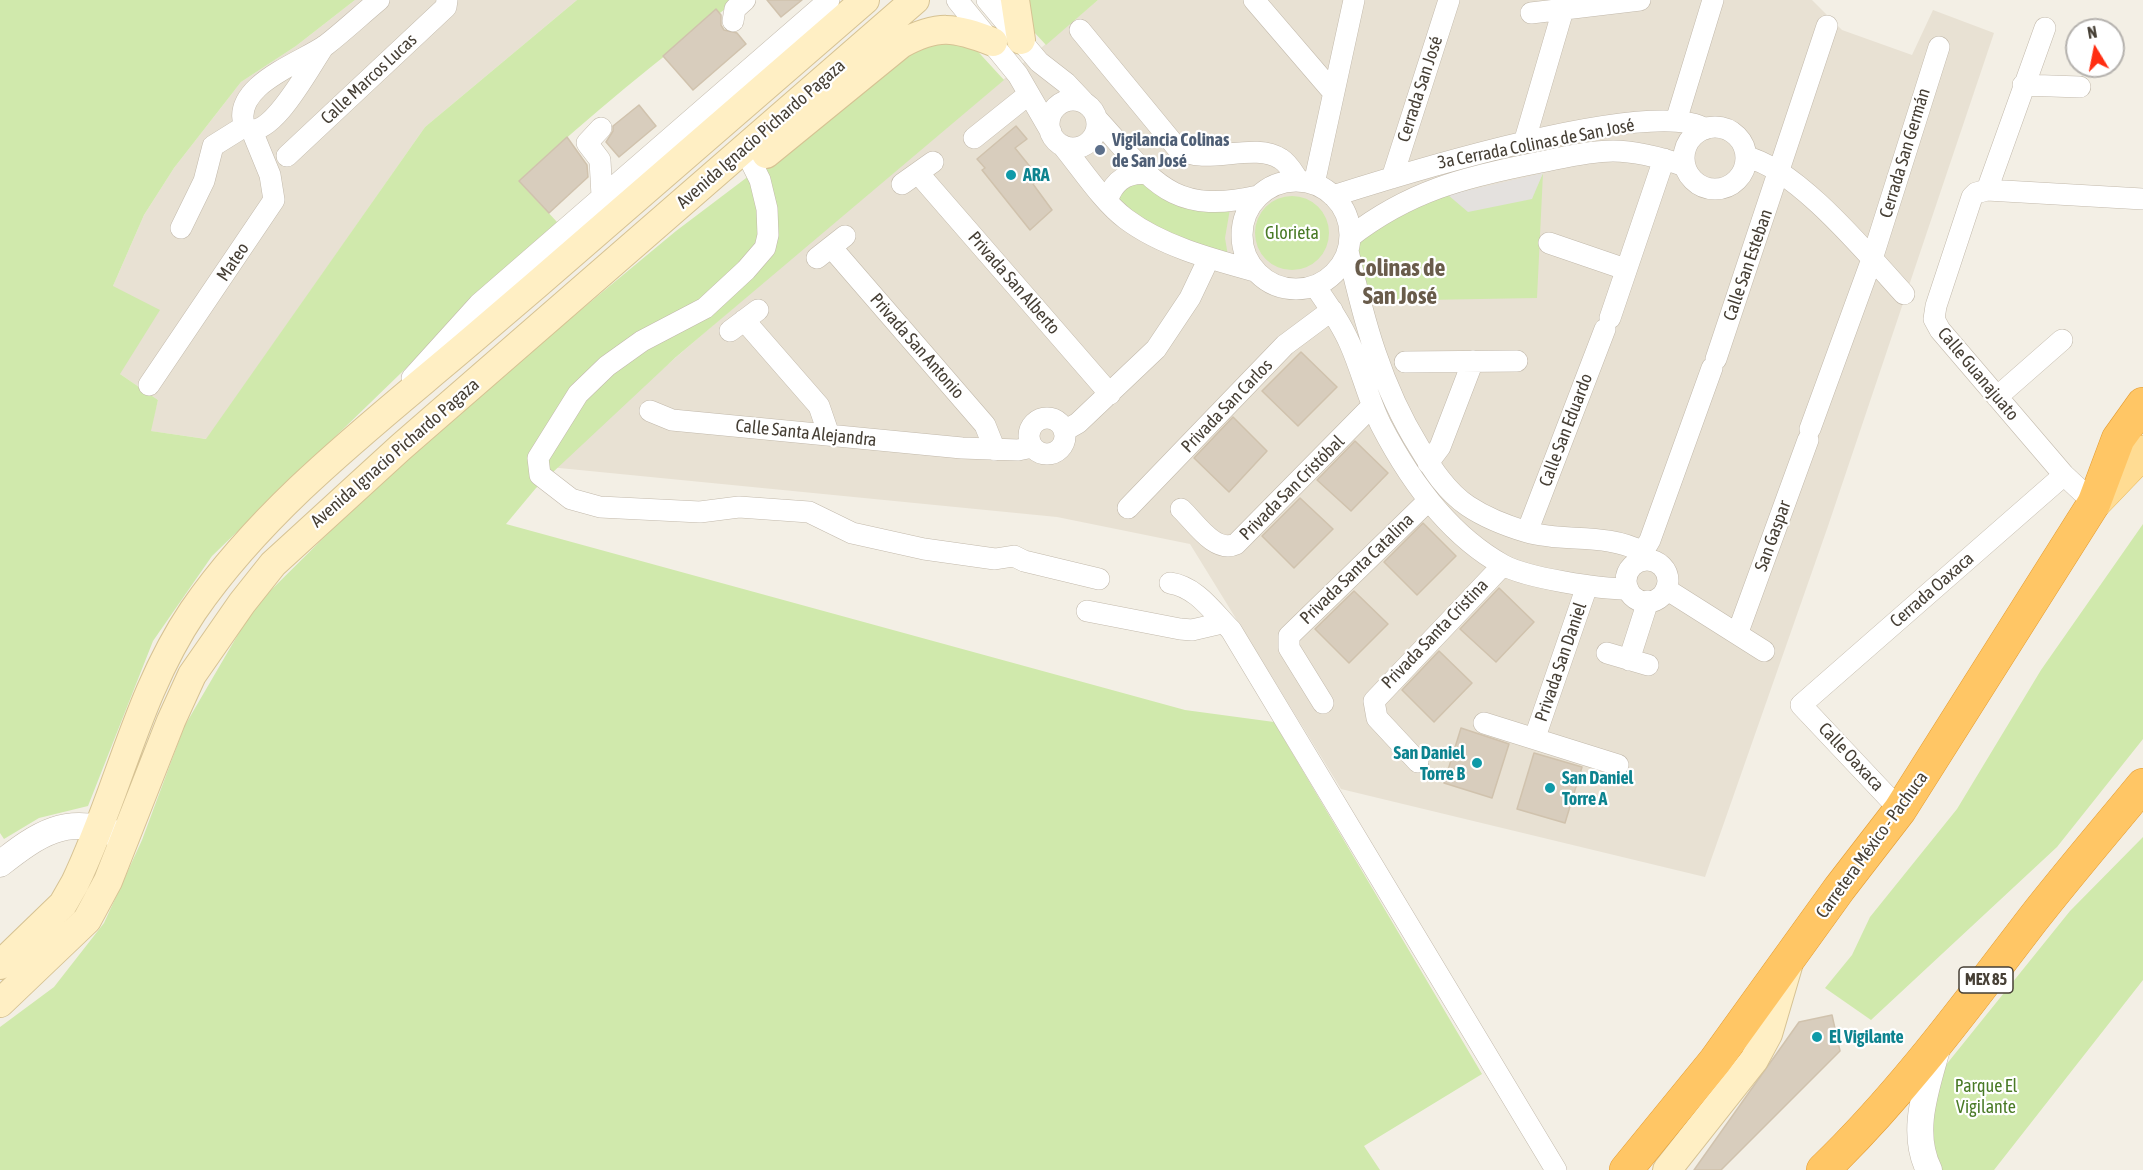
<!DOCTYPE html>
<html>
<head>
<meta charset="utf-8">
<style>
	body { margin:0 }
	#map { position:relative; width:2143px; height:1170px; overflow:hidden; background:#f3efe5; font-family:"Asap Condensed",sans-serif }
	canvas { display:block }
	.north { position:absolute; left:2065px; top:18px; width:60px; height:60px; box-sizing:border-box; background:#fff; border:2px solid #b5b2ae; border-radius:50%; rotate:350deg; font-size:16px; font-weight:700; line-height:24px; text-align:center; color:#463f35 }
	.north::after { content:''; display:block; margin:auto; width:21px; height:27px; background:#ff2d11; clip-path:polygon(50% 0,100% 100%,50% 72%,0 100%) }
</style>
</head>
<body>
<div id="map">
<canvas width="2143" height="1170"></canvas>
<div class="north">N</div>
</div>
<script>
const ctx = document.querySelector('canvas').getContext('2d');
ctx.lineJoin = 'round';
function fillPath(path, color) {
  ctx.fillStyle = color;
  ctx.fill(path, 'evenodd');
}
function stroke(path, color, width, dash) {
  ctx.strokeStyle = color;
  ctx.lineWidth = width;
  ctx.lineCap = dash ? 'butt' : 'round';
  ctx.setLineDash(dash || []);
  ctx.stroke(path);
}
function drawText(font, color, halo, rows, align = 'center') {
  ctx.font = font + ' "Asap Condensed",sans-serif';
  ctx.lineWidth = 4.5;
  ctx.setLineDash([]);
  ctx.textBaseline = 'middle';
  ctx.strokeStyle = halo;
  ctx.fillStyle = color;
  for (const [text, x, y, turn = 0] of rows) {
    ctx.save();
    ctx.translate(x, y);
    ctx.rotate((+turn || 0) * Math.PI / 180);
    ctx.textAlign = isNaN(turn) ? turn : align;
    if (halo) ctx.strokeText(text, 0, 0);
    ctx.fillText(text, 0, 0);
    ctx.restore();
  }
}
const residential = new Path2D(`
	M 355,0 L 577,0 L 425,127 L 207,439 L 150,431 L 158,400 L 120,374 L 113,286 L 144,215 L 174,168 L 241,82 L 296,46 Z
	M 1098,0 L 1812,0 L 1842,30 L 1912,55 L 1933,10 L 1994,33 L 1827,529 L 1705,877 L 1341,789 L 1190,544 L 1057,517 L 549,467 L 784,264 Z`);
const green = new Path2D(`
	M 0,0 L 355,0 L 296,46 L 241,82 L 174,168 L 144,215 L 113,286 L 160,310 L 120,374 L 158,400 L 151,431 L 206,439 L 425,127 L 577,0 L 737,0 C 661,57 589,116 519,181 L 557,222 L 212,556 L 153,641 L 88,806 L 39,818 L 4,839 L 0,833 Z
	M 1024,0 L 1098,0 L 1046,45 L 1033,31 Z
	M 930,39 L 971,44 L 1004,80 L 676,357 L 536,488 L 506,524 L 1185,710 L 1274,722 L 1482,1074 L 1364,1146 L 1380,1170 L 0,1170 L 0,1027 L 54,987 L 104,923 L 142,840 L 184,727 L 254,607 L 412,450 L 676,231 Z
	M 1543,173 L 1537,298 L 1366,301 L 1355,255 L 1359,237 L 1396,213 L 1448,195 L 1531,199 Z
	M 1142,182 C 1172,208 1193,207 1230,209 L 1225,238 L 1228,256 L 1173,235 L 1123,207 L 1118,199 L 1118,187 Z
	M1255 233a37 37 0 1 1 74 0a37 37 0 1 1-74 0Z
	M 2143,524 L 2143,739 L 2057,847 L 1871,1020 L 1825,988 L 1852,955 L 1870,917 L 1957,809 L 2041,670 Z
	M 2143,837 L 2143,980 L 1994,1170 L 1933,1170 L 1933,1081 L 2070,911 Z`);
const parking = new Path2D(`
	M 1543,173 L 1532,199 L 1468,212 L 1448,195 Z`);
const building = new Path2D(`
	M 767,0 L 802,0 L 781,17 Z
	M 716,9 L 721,15 L 721,25 L 724,30 L 737,33 L 746,44 L 693,90 L 663,56 Z
	M 639,105 L 656,126 L 619,157 L 606,142 L 613,131 L 613,126 Z
	M 1016,126 L 1027,139 L 1015,148 L 1040,179 L 1033,184 L 1052,210 L 1030,230 L 982,170 L 985,168 L 977,159 Z
	M 567,137 L 587,165 L 588,177 L 549,213 L 519,181 Z
	M 1301,352 L 1337,387 L 1298,426 L 1262,391 Z
	M 1233,417 L 1267,451 L 1229,492 L 1194,458 Z
	M 1355,441 L 1388,473 L 1351,511 L 1317,480 Z
	M 1300,498 L 1333,529 L 1294,568 L 1262,536 Z
	M 1423,523 L 1456,556 L 1417,595 L 1384,562 Z
	M 1499,588 L 1534,622 L 1496,662 L 1460,629 Z
	M 1354,591 L 1388,624 L 1349,663 L 1315,629 Z
	M 1439,651 L 1472,683 L 1434,722 L 1402,690 Z
	M 1461,728 L 1509,744 L 1492,798 L 1444,783 Z
	M 1534,753 L 1582,767 L 1565,823 L 1517,809 Z
	M 1832,1015 L 1840,1051 L 1721,1170 L 1694,1170 L 1799,1022 Z`);
const minor = new Path2D(`
	M 957,0 L 1018,75 L 1051,132
	M 987,0 L 1039,62 L 1066,83 L 1083,101
	M 1254,0 L 1333,92
	M 1531,13 L 1640,0
	M 733,21 L 735,9 L 745,0
	M 2045,28 L 1987,190 L 1976,193 L 1972,197 L 1936,306 L 1934,319 L 1940,330 L 2064,475 L 2094,503
	M 1080,30 L 1178,149 C 1207,166 1254,141 1281,159 C 1289,164 1294,174 1299,181
	M 324,46 C 311,64 271,142 245,128 C 229,86 301,63 326,45 C 344,31 361,15 379,0
	M 2023,85 L 2080,87
	M1049 124a24 24 0 1 1 48 0a24 24 0 1 1-48 0Z
	M 1098,120 C 1153,180 1169,216 1258,196
	M 1676,121 L 1713,0
	M1684 158a31 31 0 1 1 62 0a31 31 0 1 1-62 0Z
	M 601,128 L 587,143 L 600,160 L 602,196
	M 974,138 L 1029,94
	M 1524,143 L 1563,10
	M 1062,145 C 1081,168 1103,202 1126,219 C 1162,246 1211,259 1255,271
	M 287,156 L 446,7 L 447,0
	M 1746,157 C 1797,168 1868,255 1904,294
	M 752,164 L 760,180 L 767,209 L 768,235 L 765,248 L 746,270 L 705,308 L 642,341 L 607,366 L 578,394 L 538,458 L 540,475 L 571,499 L 600,507 L 700,512 L 739,507 L 809,512 L 852,533 L 924,549 L 995,559 L 1014,556 L 1024,561 L 1099,579
	M 918,173 L 1110,394
	M 1392,178 L 1449,0
	M1242 235a54 54 0 1 1 108 0a54 54 0 1 1-108 0Z
	M 902,184 L 933,162
	M 1314,184 L 1354,0
	M 1987,190 L 2143,199
	M 1333,196 C 1396,176 1655,95 1705,129
	M 1108,199 C 1114,180 1128,171 1149,174
	M 181,228 L 204,181 L 213,146 L 245,126
	M 1350,237 C 1409,191 1465,177 1536,163 C 1562,158 1587,151 1613,151 C 1638,151 1662,158 1685,166
	M 1549,243 L 1625,269
	M 831,247 L 985,425 L 995,450
	M 1348,251 C 1364,321 1381,386 1419,447 C 1432,469 1447,492 1468,506 C 1486,518 1507,526 1527,532 C 1565,543 1605,532 1643,552 L 1646,560
	M 817,258 L 845,236
	M 1315,286 C 1328,305 1341,323 1350,344 C 1362,371 1368,399 1381,425 C 1409,479 1449,535 1503,565 C 1527,578 1599,589 1628,589
	M 1610,318 L 1664,159
	M 744,320 L 819,406 L 829,435
	M 730,331 L 758,310
	M 1716,359 L 1827,26
	M 1405,362 L 1517,361
	M 412,378 L 479,304 L 829,0
	M 149,385 L 274,200 L 270,175 L 252,131
	M 1997,397 L 2062,340
	M 650,411 L 672,420 L 962,448 L 1018,450 L 1032,447
	M1029 436a18 18 0 1 1 36 0a18 18 0 1 1-36 0Z
	M 1810,429 L 1872,259 L 1939,47
	M 1064,431 L 1078,423 L 1156,349 L 1190,298 L 1209,258
	M 1428,463 L 1440,447 L 1473,361
	M 1128,508 L 1285,345 L 1332,310
	M 1181,509 C 1195,522 1215,554 1236,544 L 1372,406
	M 1527,532 L 1605,329
	M 1643,552 L 1650,540 L 1712,368
	M1626 581a21 21 0 1 1 42 0a21 21 0 1 1-42 0Z
	M 1170,583 C 1197,587 1213,612 1231,630 L 1556,1170
	M 1666,589 L 1764,651
	M 1087,611 L 1180,629 L 1192,630 L 1222,623
	M 1738,632 L 1808,440
	M 1607,653 L 1648,665
	M 1629,660 L 1648,601
	M 1323,703 L 1289,648 L 1289,636 L 1429,500
	M 1484,723 L 1618,765
	M 1535,737 L 1587,586
	M 1418,762 L 1377,718 L 1374,701 L 1503,565
	M 1900,810 L 1801,705 L 2064,475`);
const tertiary = new Path2D(`
	M 0,864 C 38,834 67,814 116,834
	M 1929,1170 C 1909,1130 1928,1085 1938,1045`);
const secondary = new Path2D(`
	M 1015,0 L 1021,40
	M 766,154 L 901,44 C 938,24 954,27 993,42
	M 0,965 L 63,904 L 75,883 C 118,794 137,694 193,611 C 268,502 380,419 480,333 C 609,223 737,112 865,0
	M 0,1003 L 87,920 L 108,881 L 171,721 L 192,675 L 242,603 L 273,564 L 401,447 L 915,0
	M 1667,1170 L 1754,1060 L 1768,1034 L 1788,966`);
const primary = new Path2D(`
	M 2094,503 L 2143,452`);
const motorway = new Path2D(`
	M 1626,1170 L 1715,1061 L 1839,889 L 1900,810 L 2094,503 L 2118,439 L 2143,404
	M 1823,1170 C 1902,1094 1967,1005 2033,919 C 2069,873 2106,830 2143,785`);
const markers = [
	[1100,150,6,"#5c6f8a"],
	[1011,175,6,"#0f9aa8"],
	[1477,763,6,"#0f9aa8"],
	[1550,788,6,"#0f9aa8"],
	[1817,1037,6,"#0f9aa8"]
];
const shields = [
	[1986,980,54]
];
const shieldNames = [
	["MEX 85",1986,980]
];
const streetNames = [
	["Calle Marcos Lucas",369,79,-43],
	["Cerrada San José",1420,89,-72],
	["Avenida Ignacio Pichardo Pagaza",761,134,-41],
	["3a Cerrada Colinas de San José",1536,144,-11],
	["Cerrada San Germán",1905,153,-73],
	["Mateo",233,262,-56],
	["Calle San Esteban",1748,265,-71],
	["Privada San Alberto",1014,283,49],
	["Privada San Antonio",917,346,49],
	["Calle Guanajuato",1978,374,50],
	["Privada San Carlos",1227,406,-46],
	["Calle San Eduardo",1566,430,-69],
	["Calle Santa Alejandra",806,433,6],
	["Avenida Ignacio Pichardo Pagaza",395,453,-41],
	["Privada San Cristóbal",1292,488,-45],
	["San Gaspar",1773,536,-70],
	["Privada Santa Catalina",1357,569,-44],
	["Cerrada Oaxaca",1932,590,-41],
	["Privada Santa Cristina",1435,634,-46],
	["Privada San Daniel",1561,662,-71],
	["Calle Oaxaca",1851,757,47],
	["Carretera México - Pachuca",1872,845,-54]
];
const serviceNames = [
	["Vigilancia Colinas",1112,140],
	["de San José",1112,161]
];
const cultureNames = [
	["ARA",1023,175],
	["San Daniel",1465,753,"right"],
	["Torre B",1465,774,"right"],
	["San Daniel",1562,778],
	["Torre A",1562,799],
	["El Vigilante",1829,1037]
];
const parkNames = [
	["Glorieta",1292,233],
	["Parque El",1986,1086],
	["Vigilante",1986,1107]
];
const districtNames = [
	["Colinas de",1400,268],
	["San José",1400,296]
];
fillPath(residential, '#e8e1d3');
fillPath(green, '#d0e9ac');
fillPath(parking, '#e4e1de');
fillPath(building, '#d8cdbd');
stroke(building, '#d0c2ad', 1.5);
stroke(minor, '#c2b9ab', 22);
stroke(tertiary, '#c2b9ab', 27);
stroke(secondary, '#d6c293', 30);
stroke(primary, '#e8ba5f', 34);
stroke(motorway, '#e39b30', 34);
stroke(minor, '#fff', 21);
stroke(tertiary, '#fff', 26);
stroke(secondary, '#ffefc4', 28);
stroke(primary, '#ffdc93', 33);
stroke(motorway, '#ffc665', 33);
for (const [x, y, r, color] of markers) {
  const dot = new Path2D();
  dot.arc(x, y, r, 0, 2 * Math.PI);
  ctx.fillStyle = color;
  ctx.fill(dot);
  stroke(dot, '#fff', 2);
}
for (const [x, y, w] of shields) {
  const box = new Path2D();
  box.roundRect(x - w / 2, y - 13, w, 26, 4.5);
  ctx.fillStyle = '#fff';
  ctx.fill(box);
  stroke(box, '#463f35', 1.5);
}
drawText('bold 16px', '#463f35', null, shieldNames);
drawText('18px', '#463f35', '#fff', streetNames);
drawText('bold 18px', '#4e5e75', '#fff', serviceNames, 'left');
drawText('bold 18px', '#0d838f', '#fff', cultureNames, 'left');
drawText('18px', '#497a26', '#fff', parkNames);
drawText('bold 24px', '#695c4b', '#fff', districtNames);
</script>
</body>
</html>
